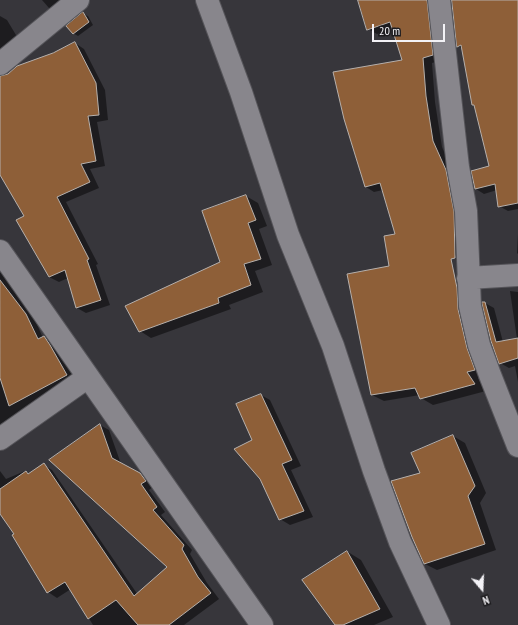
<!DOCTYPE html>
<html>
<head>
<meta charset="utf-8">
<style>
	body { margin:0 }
	#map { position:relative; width:518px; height:625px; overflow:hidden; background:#37363b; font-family:"PT Sans Narrow",sans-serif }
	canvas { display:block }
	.north { position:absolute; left:462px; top:569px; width:40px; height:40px; -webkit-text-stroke:3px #1e1d20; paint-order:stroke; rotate:161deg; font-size:11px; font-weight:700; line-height:16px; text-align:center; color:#f3f2f6 }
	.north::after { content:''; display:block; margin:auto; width:14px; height:18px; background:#f3f2f6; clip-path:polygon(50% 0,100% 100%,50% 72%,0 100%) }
	.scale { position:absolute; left:372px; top:24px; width:73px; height:18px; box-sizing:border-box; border:2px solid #f3f2f6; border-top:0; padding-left:5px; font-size:12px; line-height:14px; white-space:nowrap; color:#f3f2f6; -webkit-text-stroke:3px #1e1d20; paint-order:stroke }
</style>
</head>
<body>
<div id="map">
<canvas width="518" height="625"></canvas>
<div class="north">N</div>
<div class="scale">20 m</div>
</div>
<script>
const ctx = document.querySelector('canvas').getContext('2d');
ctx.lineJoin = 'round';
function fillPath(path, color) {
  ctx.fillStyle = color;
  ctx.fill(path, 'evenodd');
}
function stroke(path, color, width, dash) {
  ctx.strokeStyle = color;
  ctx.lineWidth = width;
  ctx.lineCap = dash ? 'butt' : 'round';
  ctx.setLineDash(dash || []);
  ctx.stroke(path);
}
const shadow = new Path2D(`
	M 42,0 L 70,0 L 56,12 L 49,8 Z
	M 359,0 L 436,0 L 441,60 L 432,63 L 435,102 L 442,147 L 454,176 L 464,256 L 409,253 L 383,190 L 374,192 L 366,187 L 404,61 L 393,29 L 377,34 L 368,29 Z
	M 453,0 L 518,0 L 518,209 L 508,211 L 499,206 L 497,190 L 484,194 L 476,189 L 490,167 L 476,106 L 473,104 L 463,49 L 458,46 Z
	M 83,14 L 88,16 L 93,25 L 78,36 L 73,33 Z
	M 0,16 L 7,20 L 19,40 L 0,52 Z
	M 75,43 L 84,49 L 105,90 L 108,120 L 97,122 L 105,166 L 90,169 L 99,188 L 66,202 L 98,264 L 96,265 L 110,305 L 86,313 L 77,308 L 68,278 L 59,282 L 49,277 L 26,217 L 0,173 L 0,77 L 3,77 L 17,67 L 54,54 Z
	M 246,196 L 258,203 L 267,226 L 259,229 L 272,265 L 255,271 L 263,292 L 229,305 L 231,309 L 151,338 L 140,331 L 222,262 Z
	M 518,234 L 518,254 L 517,253 Z
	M 0,266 L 30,309 L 43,338 L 53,342 L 75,380 L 0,436 Z
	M 455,285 L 467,292 L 486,376 L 478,378 L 486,391 L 433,405 L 421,398 L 420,395 L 384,401 L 372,395 Z
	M 510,291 L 518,292 L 518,382 L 515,366 L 509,368 L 500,363 L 485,303 L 494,308 L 503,342 L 517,339 Z
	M 261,395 L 270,400 L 301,466 L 291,470 L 313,517 L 290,525 L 280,519 L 261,479 L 253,441 Z
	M 100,425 L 109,430 L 121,464 L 149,480 L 154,486 L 149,490 L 165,512 L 161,515 L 192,550 L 190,554 L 207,583 L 219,599 L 184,625 L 93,625 L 71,589 L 57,598 L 48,592 L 14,536 L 16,534 L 0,512 L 0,471 L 6,479 L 25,471 L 30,474 L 44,465 L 52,470 L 138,595 L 169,567 L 50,460 Z
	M 453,436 L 465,443 L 486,493 L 480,503 L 496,550 L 437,570 L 425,564 L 422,474 Z
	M 348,552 L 361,560 L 393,617 L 374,625 L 336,625 Z`);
const building = new Path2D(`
	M 358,0 L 427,0 L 433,55 L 423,58 L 426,96 L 433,141 L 446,170 L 454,212 L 455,258 L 451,259 L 457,288 L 458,309 L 467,348 L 475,370 L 467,372 L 475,384 L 420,399 L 415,388 L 371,395 L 347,274 L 389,266 L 384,236 L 395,234 L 380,183 L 365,187 L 344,119 L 333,72 L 402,60 L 390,22 L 367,30 Z
	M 452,0 L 518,0 L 518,203 L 498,207 L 495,184 L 475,189 L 471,171 L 489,166 L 474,105 L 472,105 L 461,45 L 457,47 Z
	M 83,12 L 89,22 L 73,34 L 66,26 Z
	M 75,42 L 96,83 L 99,115 L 88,116 L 96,161 L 81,164 L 90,182 L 57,197 L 89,259 L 87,260 L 101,300 L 76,308 L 65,270 L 49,277 L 16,220 L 24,216 L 0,175 L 0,76 L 8,74 L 17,66 L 53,53 Z
	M 246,195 L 256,220 L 248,223 L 261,259 L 244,264 L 251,285 L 218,298 L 219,303 L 139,332 L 125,306 L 220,262 L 202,211 Z
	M 0,280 L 26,314 L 38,339 L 44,336 L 50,345 L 67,375 L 9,406 L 0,378 Z
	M 482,302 L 485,302 L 496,342 L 518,338 L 518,358 L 499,364 L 491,341 Z
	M 261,394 L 292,460 L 282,464 L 304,511 L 279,520 L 260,479 L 234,449 L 252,440 L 236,404 Z
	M 100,424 L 112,458 L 140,473 L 146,481 L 141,484 L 157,507 L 153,510 L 184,545 L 182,549 L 198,577 L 211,593 L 169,625 L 138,625 L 116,600 L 88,619 L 65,582 L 47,593 L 12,535 L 14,534 L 0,514 L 0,489 L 26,471 L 28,474 L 44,463 L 134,596 L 167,567 L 49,460 Z
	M 453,435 L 475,486 L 468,496 L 485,544 L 424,564 L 412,537 L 391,481 L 420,473 L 411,453 Z
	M 347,551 L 380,609 L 343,625 L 335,625 L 302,580 Z`);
const minor = new Path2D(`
	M 207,0 L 241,92 L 288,235 L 333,346 L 374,471 L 400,542 L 439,625
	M 439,0 L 458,167 L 466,211 L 470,306 L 479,345 L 490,375 L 518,446
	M 0,64 L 78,0
	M 0,251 L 262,625
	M 468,278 L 518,275
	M 0,439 L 88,377`);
fillPath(shadow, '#0007');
fillPath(building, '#8e5f38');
stroke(building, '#b6b0ac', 1);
stroke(minor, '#555459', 24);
stroke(minor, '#88868c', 22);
</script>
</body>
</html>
